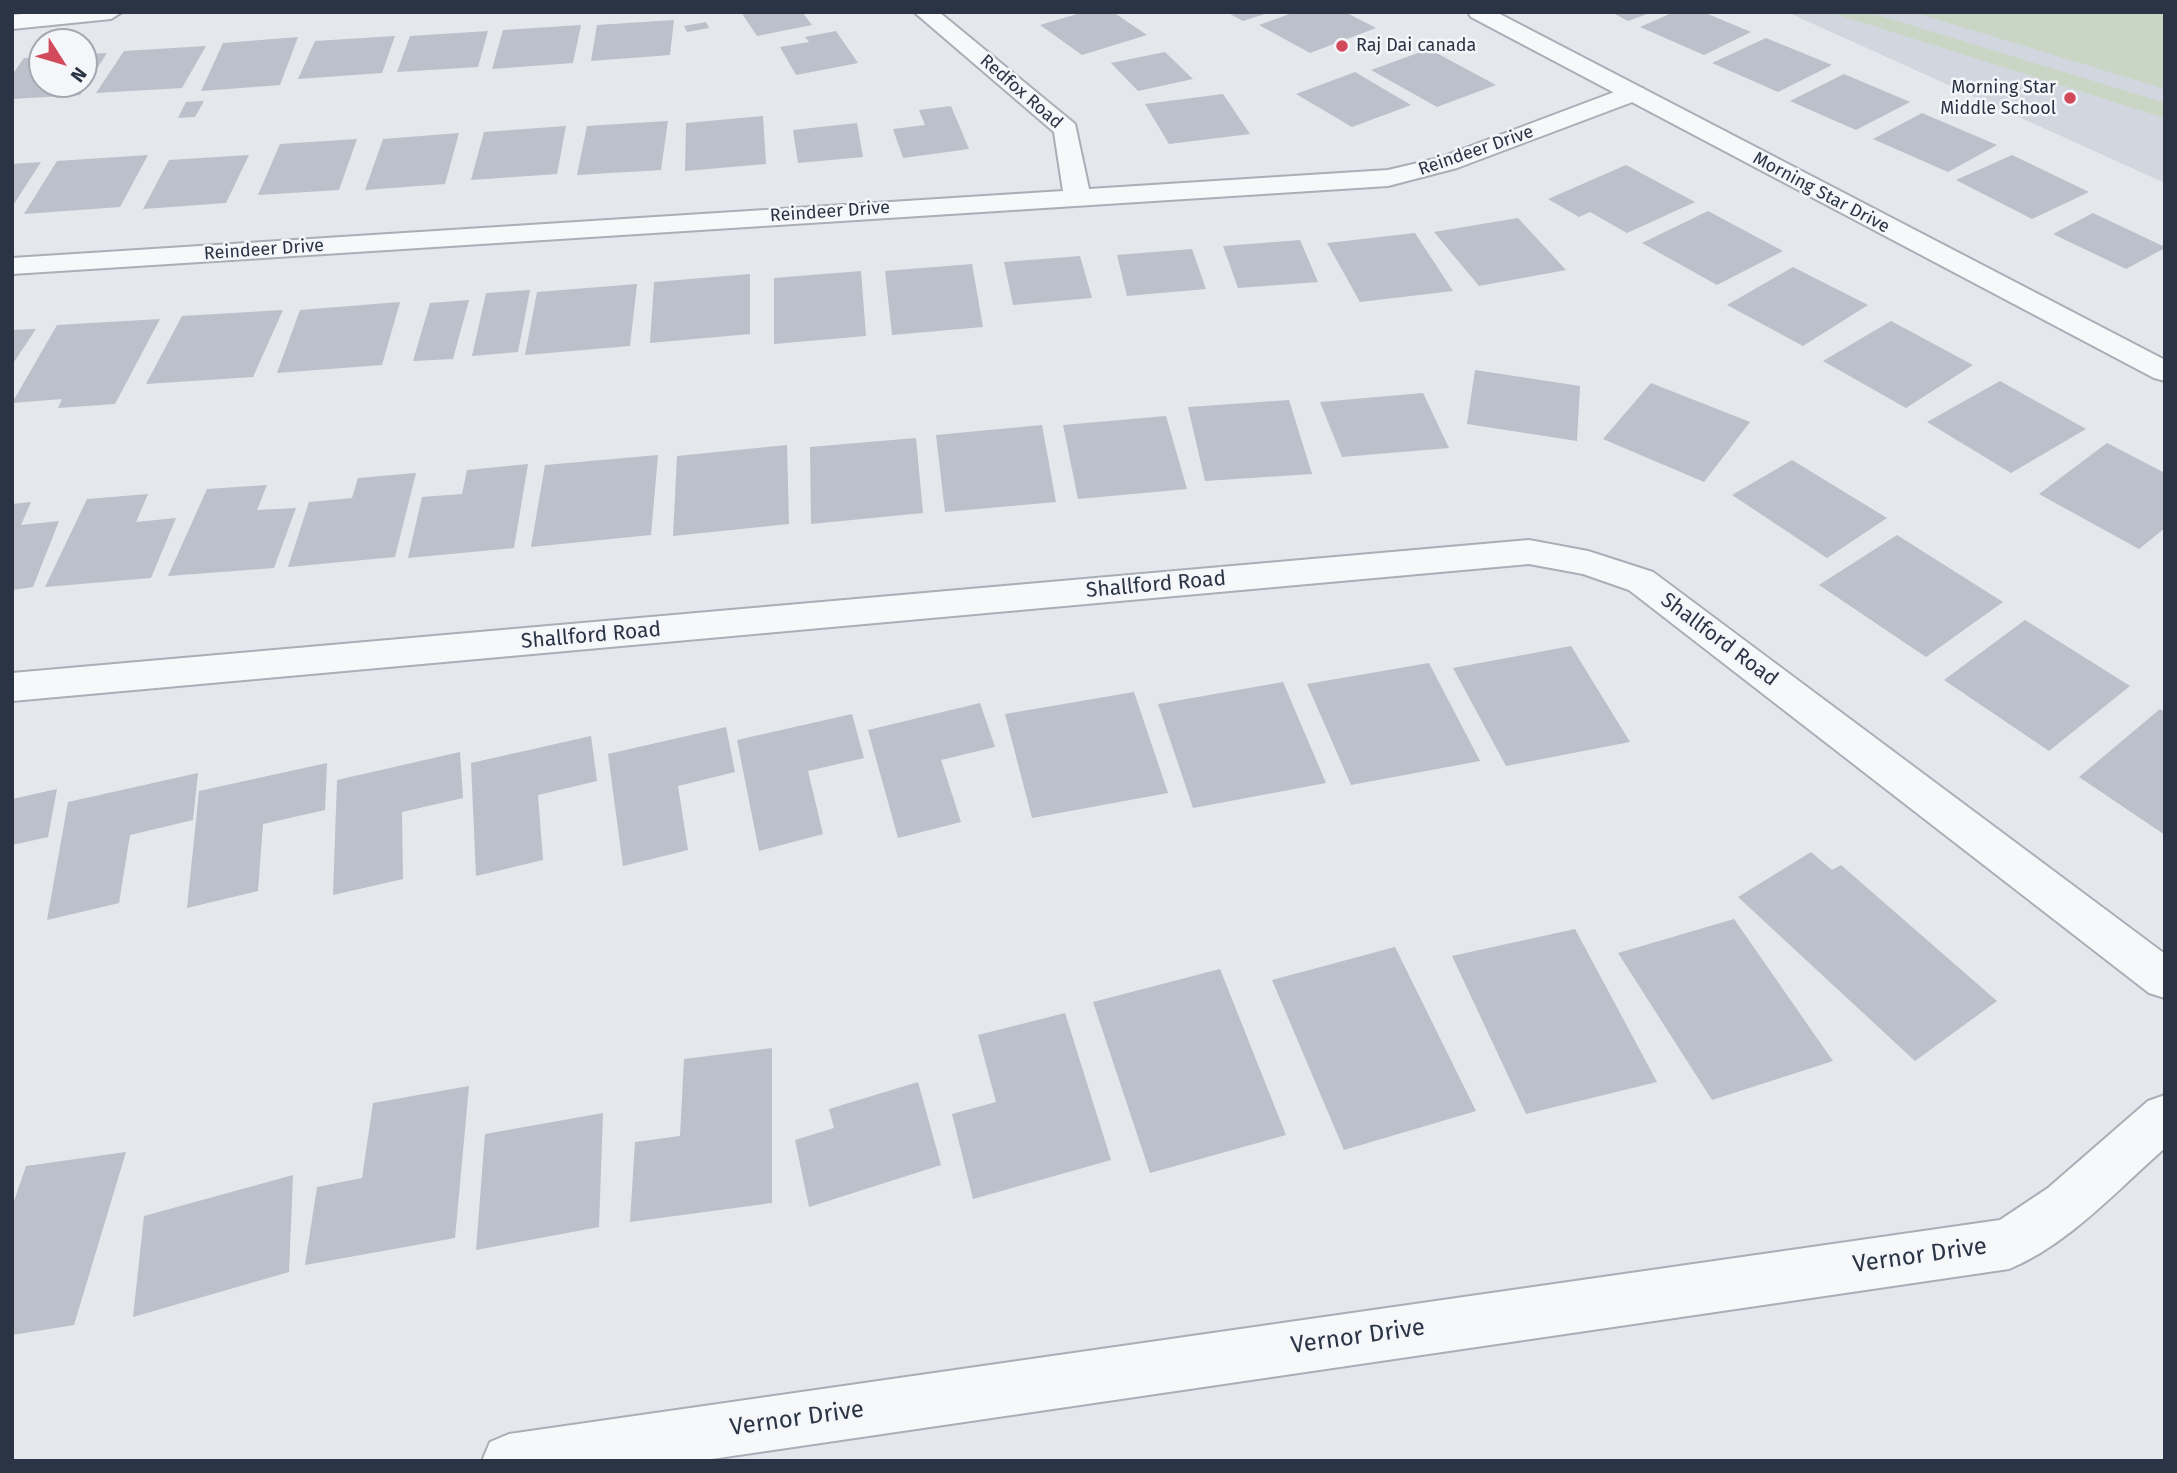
<!DOCTYPE html>
<html>
<head>
<meta charset="utf-8">
<style>
	body { margin:0 }
	#map { position:relative; width:2177px; height:1473px; overflow:hidden; background:#e4e7ec; font-family:"Fira Sans",sans-serif }
	canvas { display:block }
	.frame { position:absolute; inset:0; border:14px solid #2b3445; pointer-events:none }
	.north { position:absolute; left:28px; top:28px; width:70px; height:70px; box-sizing:border-box; background:#f4f6f9; border:2px solid #a4a8b1; border-radius:50%; rotate:127deg; font-size:19px; font-weight:700; line-height:28px; text-align:center; color:#2b3445 }
	.north::after { content:''; display:block; margin:auto; width:24px; height:32px; background:#d1495b; clip-path:polygon(50% 0,100% 100%,50% 72%,0 100%) }
</style>
</head>
<body>
<div id="map">
<canvas width="2177" height="1473"></canvas>
<div class="frame"></div>
<div class="north">N</div>
</div>
<script>
const ctx = document.querySelector('canvas').getContext('2d');
ctx.lineJoin = 'round';
function fillPath(path, color) {
  ctx.fillStyle = color;
  ctx.fill(path, 'evenodd');
}
function stroke(path, color, width, dash) {
  ctx.strokeStyle = color;
  ctx.lineWidth = width;
  ctx.lineCap = dash ? 'butt' : 'round';
  ctx.setLineDash(dash || []);
  ctx.stroke(path);
}
function drawText(font, color, halo, rows, align = 'center') {
  ctx.font = font + ' "Fira Sans",sans-serif';
  ctx.lineWidth = 5;
  ctx.setLineDash([]);
  ctx.textBaseline = 'middle';
  ctx.strokeStyle = halo;
  ctx.fillStyle = color;
  for (const [text, x, y, turn = 0] of rows) {
    ctx.save();
    ctx.translate(x, y);
    ctx.rotate((+turn || 0) * Math.PI / 180);
    ctx.textAlign = isNaN(turn) ? turn : align;
    if (halo) ctx.strokeText(text, 0, 0);
    ctx.fillText(text, 0, 0);
    ctx.restore();
  }
}
const built = new Path2D(`
	M 1787,12 L 2165,12 L 2165,183 Z`);
const green = new Path2D(`
	M 1829,12 L 1868,12 L 2165,103 L 2165,118 Z
	M 1913,12 L 2165,12 L 2165,89 Z`);
const building = new Path2D(`
	M 741,12 L 802,12 L 812,25 L 757,36 Z
	M 1084,12 L 1113,12 L 1147,35 L 1082,55 L 1040,25 Z
	M 1235,12 L 1268,12 L 1268,13 L 1243,21 L 1230,14 Z
	M 1295,12 L 1345,12 L 1376,28 L 1310,53 L 1259,25 Z
	M 1611,12 L 1650,12 L 1650,13 L 1628,21 Z
	M 1674,12 L 1703,12 L 1751,32 L 1704,55 L 1640,27 Z
	M 674,20 L 670,55 L 591,61 L 597,25 Z
	M 706,22 L 709,28 L 687,32 L 684,26 Z
	M 581,25 L 573,63 L 492,69 L 503,30 Z
	M 488,31 L 478,67 L 397,72 L 410,36 Z
	M 836,31 L 858,63 L 796,75 L 780,47 L 809,42 L 805,37 Z
	M 395,36 L 382,73 L 298,79 L 315,41 Z
	M 298,37 L 280,85 L 201,91 L 223,43 Z
	M 1766,38 L 1832,65 L 1778,92 L 1712,63 Z
	M 206,46 L 182,88 L 96,93 L 124,51 Z
	M 1429,49 L 1496,85 L 1437,107 L 1371,70 Z
	M 1165,52 L 1193,79 L 1138,91 L 1111,63 Z
	M 107,53 L 80,95 L 12,99 L 12,75 L 24,58 L 42,57 L 42,84 L 84,84 L 84,54 Z
	M 1355,72 L 1411,105 L 1352,127 L 1296,94 Z
	M 1844,74 L 1910,102 L 1856,130 L 1790,101 Z
	M 1223,94 L 1250,134 L 1169,144 L 1145,104 Z
	M 204,101 L 195,117 L 178,118 L 186,102 Z
	M 951,106 L 969,149 L 903,158 L 893,129 L 925,125 L 919,110 Z
	M 1922,113 L 1997,145 L 1948,172 L 1873,139 Z
	M 763,116 L 766,164 L 685,171 L 686,123 Z
	M 668,121 L 661,170 L 577,175 L 587,126 Z
	M 857,123 L 863,157 L 798,163 L 793,130 Z
	M 566,126 L 557,174 L 471,180 L 484,132 Z
	M 459,133 L 445,184 L 365,190 L 383,139 Z
	M 357,139 L 339,190 L 258,195 L 280,144 Z
	M 148,155 L 120,207 L 24,214 L 57,161 Z
	M 249,155 L 226,203 L 143,209 L 169,160 Z
	M 2012,155 L 2089,192 L 2032,219 L 1956,180 Z
	M 41,162 L 12,207 L 12,164 Z
	M 1626,165 L 1695,202 L 1627,233 L 1590,212 L 1579,217 L 1548,199 Z
	M 1708,211 L 1783,251 L 1717,285 L 1642,243 Z
	M 2093,213 L 2165,247 L 2165,248 L 2126,269 L 2053,234 Z
	M 1518,218 L 1566,270 L 1479,286 L 1434,232 Z
	M 1415,233 L 1453,291 L 1360,302 L 1327,243 Z
	M 1300,240 L 1318,282 L 1238,288 L 1223,246 Z
	M 1192,249 L 1206,289 L 1127,296 L 1117,255 Z
	M 1080,256 L 1092,298 L 1013,305 L 1004,262 Z
	M 972,264 L 983,327 L 892,335 L 885,271 Z
	M 1793,267 L 1868,305 L 1803,346 L 1727,305 Z
	M 861,271 L 866,336 L 774,344 L 774,278 Z
	M 750,274 L 750,334 L 650,343 L 654,282 Z
	M 637,284 L 630,346 L 525,355 L 537,292 Z
	M 530,290 L 518,352 L 472,356 L 486,293 Z
	M 469,300 L 453,359 L 413,361 L 430,303 Z
	M 400,302 L 382,365 L 277,373 L 300,310 Z
	M 283,310 L 253,377 L 146,384 L 182,316 Z
	M 160,319 L 115,404 L 58,408 L 62,399 L 12,403 L 57,325 Z
	M 1891,321 L 1973,365 L 1906,408 L 1823,361 Z
	M 36,329 L 12,365 L 12,330 Z
	M 1475,370 L 1580,386 L 1577,441 L 1467,424 Z
	M 2000,381 L 2086,429 L 2011,473 L 1927,422 Z
	M 1651,383 L 1750,422 L 1704,482 L 1603,439 Z
	M 1423,393 L 1449,448 L 1342,457 L 1320,402 Z
	M 1289,400 L 1312,474 L 1205,481 L 1188,407 Z
	M 1166,416 L 1187,489 L 1078,499 L 1063,425 Z
	M 1042,425 L 1056,502 L 945,512 L 936,435 Z
	M 916,438 L 923,513 L 811,524 L 810,447 Z
	M 2107,443 L 2165,473 L 2165,528 L 2139,549 L 2039,494 Z
	M 787,445 L 789,524 L 673,536 L 677,456 Z
	M 658,455 L 651,535 L 531,547 L 545,465 Z
	M 1792,460 L 1887,518 L 1827,558 L 1732,495 Z
	M 528,464 L 514,548 L 408,558 L 422,497 L 462,494 L 467,470 Z
	M 416,473 L 395,557 L 288,567 L 309,502 L 352,498 L 358,478 Z
	M 267,485 L 257,510 L 296,508 L 274,568 L 168,576 L 207,489 Z
	M 148,494 L 136,522 L 176,518 L 151,578 L 45,587 L 87,499 Z
	M 31,502 L 21,525 L 59,521 L 33,587 L 12,590 L 12,504 Z
	M 1897,535 L 2003,602 L 1926,657 L 1819,585 Z
	M 2025,620 L 2130,686 L 2049,751 L 1944,680 Z
	M 1571,646 L 1630,742 L 1506,766 L 1453,668 Z
	M 1429,663 L 1480,761 L 1351,785 L 1307,684 Z
	M 1283,682 L 1326,783 L 1193,808 L 1158,704 Z
	M 1134,692 L 1168,793 L 1032,818 L 1005,714 Z
	M 980,703 L 995,747 L 941,760 L 961,822 L 898,838 L 868,730 Z
	M 2160,709 L 2165,712 L 2165,835 L 2079,777 Z
	M 852,714 L 864,758 L 808,771 L 823,834 L 759,851 L 737,740 Z
	M 726,727 L 735,772 L 678,786 L 688,850 L 623,866 L 608,754 Z
	M 591,736 L 597,781 L 538,795 L 543,860 L 476,876 L 471,763 Z
	M 460,752 L 463,798 L 402,812 L 403,879 L 333,895 L 337,780 Z
	M 327,763 L 325,810 L 263,824 L 258,891 L 187,908 L 199,791 Z
	M 198,773 L 193,820 L 130,835 L 119,903 L 47,920 L 68,802 Z
	M 57,789 L 48,837 L 12,845 L 12,799 Z
	M 1811,852 L 1832,870 L 1841,865 L 1997,1001 L 1915,1061 L 1738,897 Z
	M 1734,919 L 1833,1061 L 1712,1100 L 1618,953 Z
	M 1575,929 L 1657,1082 L 1526,1114 L 1452,956 Z
	M 1395,947 L 1476,1111 L 1344,1150 L 1272,980 Z
	M 1220,969 L 1286,1135 L 1150,1173 L 1093,1002 Z
	M 1065,1013 L 1111,1160 L 973,1199 L 952,1114 L 996,1102 L 978,1035 Z
	M 772,1048 L 772,1203 L 630,1222 L 635,1142 L 680,1136 L 684,1059 Z
	M 918,1082 L 941,1165 L 809,1207 L 795,1140 L 834,1128 L 829,1109 Z
	M 469,1086 L 455,1238 L 305,1265 L 317,1187 L 362,1178 L 373,1103 Z
	M 603,1113 L 599,1227 L 476,1250 L 485,1134 Z
	M 126,1152 L 74,1325 L 12,1335 L 12,1207 L 26,1166 Z
	M 293,1175 L 289,1272 L 133,1317 L 144,1216 Z`);
const minor = new Path2D(`
	M 42,12 L 122,12 L 111,19 L 12,29 L 12,15 Z
	M 914,12 L 939,12 L 1075,124 L 1089,189 L 1388,170 L 1439,158 L 1625,88 L 1643,88 L 1646,93 L 1643,98 L 1457,168 L 1388,186 L 12,274 L 12,258 L 1063,191 L 1054,132 Z
	M 1529,540 L 1588,551 L 1653,572 L 2165,954 L 2165,998 L 2149,993 L 1629,590 L 1583,574 L 1529,564 L 12,701 L 12,673 Z
	M 2165,1095 L 2165,1148 C 2117,1190 2069,1244 2009,1269 L 698,1461 L 482,1461 L 490,1442 L 509,1434 L 2000,1220 L 2048,1188 L 2148,1101 Z`);
const tertiary = new Path2D(`
	M 1468,12 L 1496,12 L 2165,360 L 2165,381 L 2154,378 L 1471,17 Z`);
const markers = [
	[1342,46,7,"#d1495b"],
	[2070,98,7,"#d1495b"]
];
const farPoinames = [
	["Raj Dai canada",1356,46],
	["Morning Star",2056,88,"right"],
	["Middle School",2056,109,"right"]
];
const farStreetnames = [
	["Redfox Road",1021,92,41],
	["Reindeer Drive",1476,151,-19],
	["Morning Star Drive",1821,193,28],
	["Reindeer Drive",830,212,-4],
	["Reindeer Drive",264,250,-4]
];
const streetNames = [
	["Shallford Road",1156,585,-5],
	["Shallford Road",591,636,-5],
	["Shallford Road",1719,640,37]
];
const nearStreetnames = [
	["Vernor Drive",1920,1256,-8],
	["Vernor Drive",1358,1337,-8],
	["Vernor Drive",797,1419,-8]
];
fillPath(built, '#d2d6de');
fillPath(green, '#c9d6c5');
fillPath(building, '#bbc0ca');
stroke(minor, '#a9aeb7', 4);
stroke(tertiary, '#a9aeb7', 4);
fillPath(minor, '#f7f8fa');
fillPath(tertiary, '#f7f8fa');
for (const [x, y, r, color] of markers) {
  const dot = new Path2D();
  dot.arc(x, y, r, 0, 2 * Math.PI);
  ctx.fillStyle = color;
  ctx.fill(dot);
  stroke(dot, '#f4f6f9', 2.5);
}
drawText('18px', '#2b3445', '#f4f6f9', farPoinames, 'left');
drawText('18px', '#2b3445', '#f4f6f9', farStreetnames);
drawText('21px', '#2b3445', '#f4f6f9', streetNames);
drawText('24px', '#2b3445', '#f4f6f9', nearStreetnames);
</script>
</body>
</html>
